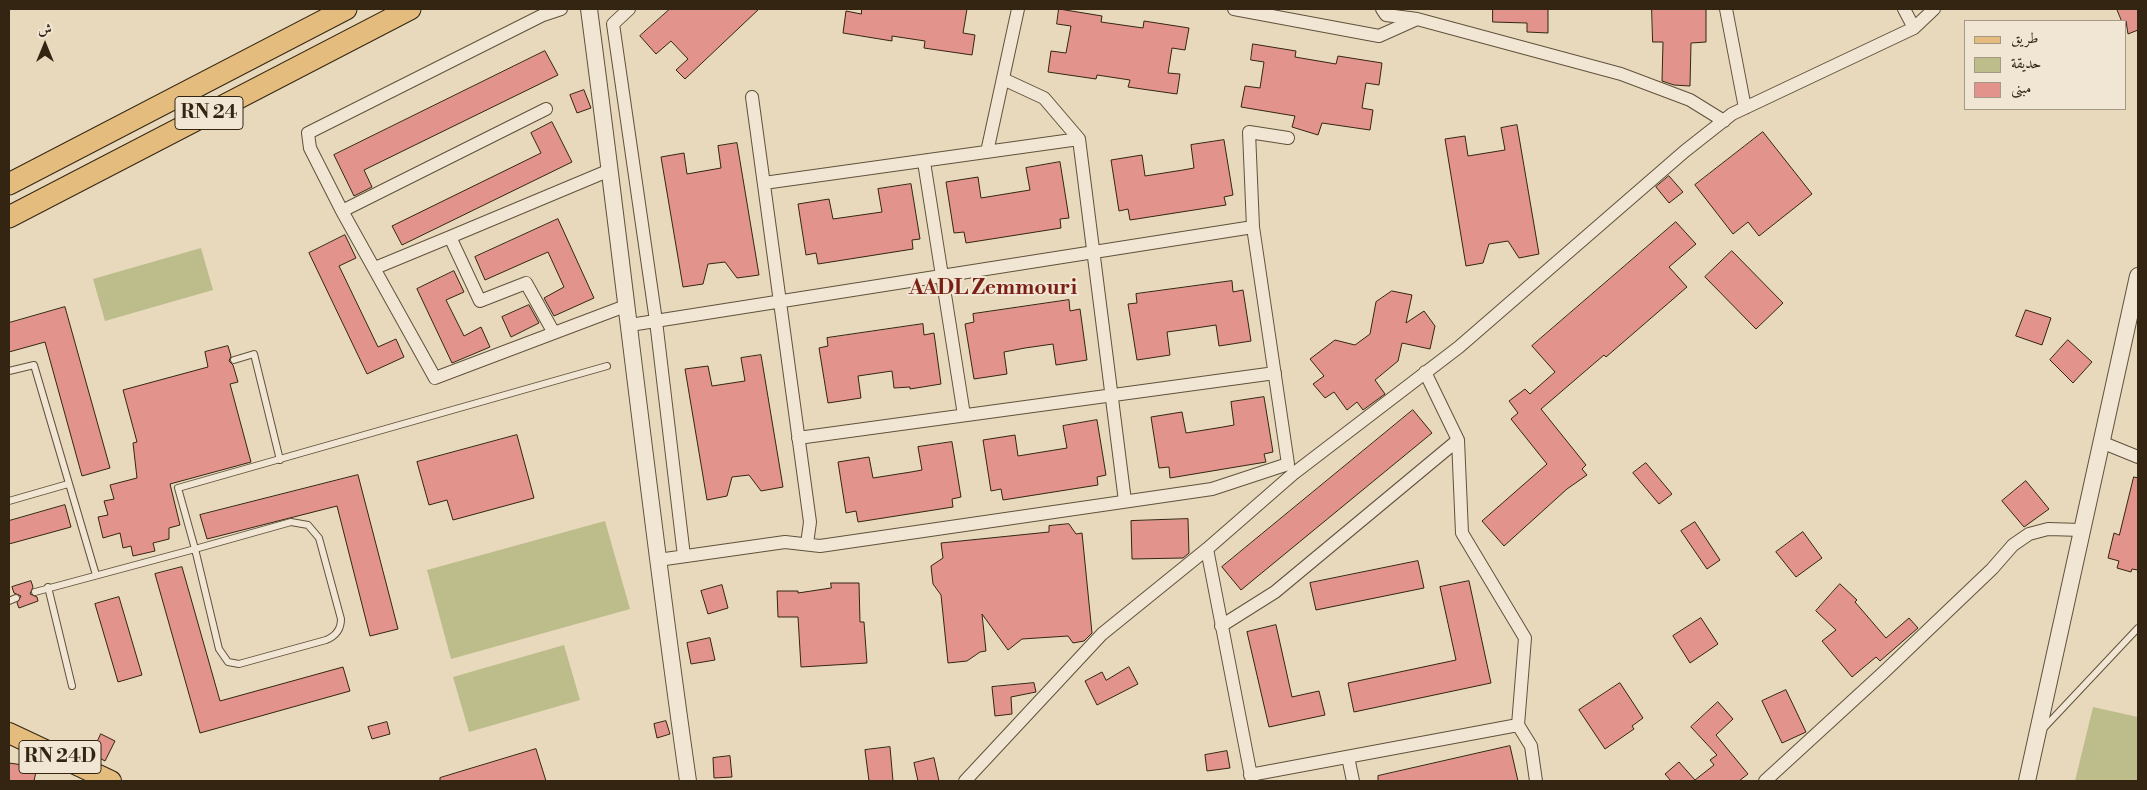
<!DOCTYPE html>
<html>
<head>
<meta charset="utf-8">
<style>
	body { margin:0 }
	#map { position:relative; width:2147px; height:790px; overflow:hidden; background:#e8d9bc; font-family:"Libre Bodoni",Amiri,serif }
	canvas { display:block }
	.frame { position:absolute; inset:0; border:10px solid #332512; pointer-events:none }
	.legend { position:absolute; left:1964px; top:20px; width:162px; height:90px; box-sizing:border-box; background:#f0e6d3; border:1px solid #a49986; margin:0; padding:6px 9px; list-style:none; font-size:15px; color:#332512 }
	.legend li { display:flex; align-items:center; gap:10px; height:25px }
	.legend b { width:25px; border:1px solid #a49986 }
	.north { position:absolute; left:20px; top:20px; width:50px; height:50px; -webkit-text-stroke:4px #f0e6d3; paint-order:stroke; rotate:0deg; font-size:14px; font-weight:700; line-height:20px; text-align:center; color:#332512 }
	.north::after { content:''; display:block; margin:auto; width:18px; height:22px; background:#332512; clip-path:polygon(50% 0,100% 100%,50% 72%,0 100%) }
</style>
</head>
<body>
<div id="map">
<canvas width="2147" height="790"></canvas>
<div class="frame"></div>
<ul class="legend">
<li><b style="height:6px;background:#e4bc7e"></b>طريق</li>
<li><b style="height:14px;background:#bdbd8c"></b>حديقة</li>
<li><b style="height:14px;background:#e2938b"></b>مبنى</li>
</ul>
<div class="north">ش</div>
</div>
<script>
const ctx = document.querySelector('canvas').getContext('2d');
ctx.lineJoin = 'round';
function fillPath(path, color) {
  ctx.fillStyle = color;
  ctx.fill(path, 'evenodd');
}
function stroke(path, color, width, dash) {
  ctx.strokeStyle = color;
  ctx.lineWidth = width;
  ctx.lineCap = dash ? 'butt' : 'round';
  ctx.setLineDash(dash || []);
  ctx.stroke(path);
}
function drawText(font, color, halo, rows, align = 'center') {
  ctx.font = font + ' "Libre Bodoni",serif';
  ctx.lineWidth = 4;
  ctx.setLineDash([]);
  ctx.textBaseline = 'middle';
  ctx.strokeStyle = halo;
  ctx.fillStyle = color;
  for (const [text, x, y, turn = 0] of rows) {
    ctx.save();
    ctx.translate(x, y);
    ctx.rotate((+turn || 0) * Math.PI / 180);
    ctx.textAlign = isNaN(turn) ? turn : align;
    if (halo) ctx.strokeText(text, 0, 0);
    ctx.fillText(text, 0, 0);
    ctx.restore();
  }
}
const green = new Path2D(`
	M 201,248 L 213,290 L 105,321 L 93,279 Z
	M 605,521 L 630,609 L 451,659 L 427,570 Z
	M 564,645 L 580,700 L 469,732 L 453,677 Z
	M 2093,707 L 2138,717 L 2138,781 L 2075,781 Z`);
const building = new Path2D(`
	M 670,9 L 759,9 L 685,79 L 676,70 L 688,59 L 671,41 L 656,54 L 640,36 Z
	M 862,9 L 967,9 L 963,33 L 975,35 L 972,55 L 924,48 L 925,41 L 892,36 L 892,41 L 843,33 L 846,11 L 861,14 Z
	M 1059,9 L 1102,16 L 1101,22 L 1143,28 L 1144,21 L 1189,28 L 1185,50 L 1172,48 L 1168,73 L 1180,74 L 1177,94 L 1128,87 L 1130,80 L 1097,75 L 1096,79 L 1048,72 L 1051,51 L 1066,53 L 1071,26 L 1057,24 Z
	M 1493,9 L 1548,9 L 1548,33 L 1527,32 L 1527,23 L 1493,22 Z
	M 1652,9 L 1706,9 L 1706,42 L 1691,43 L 1690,86 L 1674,85 L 1662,81 L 1663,42 L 1653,42 Z
	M 2117,9 L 2138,9 L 2138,30 L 2128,34 L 2126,21 L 2122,21 Z
	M 1253,44 L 1296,51 L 1295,57 L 1336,64 L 1338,56 L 1382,63 L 1379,85 L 1366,83 L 1362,108 L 1373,110 L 1370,130 L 1322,123 L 1318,135 L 1292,127 L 1295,116 L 1241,107 L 1245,86 L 1260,88 L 1264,62 L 1251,60 Z
	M 545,51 L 558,75 L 364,170 L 372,187 L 354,196 L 334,155 Z
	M 584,90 L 591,108 L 577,113 L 570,95 Z
	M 552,122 L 572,162 L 402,245 L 392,226 L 541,153 L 531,133 Z
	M 1517,125 L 1539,254 L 1519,258 L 1508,241 L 1489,244 L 1483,263 L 1466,266 L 1445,139 L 1465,136 L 1468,156 L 1505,150 L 1501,128 Z
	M 1763,132 L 1812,194 L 1759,236 L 1748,222 L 1733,234 L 1695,185 Z
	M 1224,140 L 1233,195 L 1224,197 L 1226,205 L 1130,220 L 1128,209 L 1119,211 L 1111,160 L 1142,155 L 1145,176 L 1183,170 L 1194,168 L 1191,145 Z
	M 737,143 L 759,275 L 737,278 L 725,262 L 708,264 L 703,284 L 683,287 L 661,157 L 684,153 L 687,174 L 721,168 L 718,146 Z
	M 1060,162 L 1069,218 L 1060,219 L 1061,228 L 966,243 L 964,232 L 954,233 L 946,182 L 978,177 L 981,198 L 1030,190 L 1026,168 Z
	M 1669,176 L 1683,192 L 1669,203 L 1656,187 Z
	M 911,184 L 920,239 L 912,240 L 913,249 L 818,264 L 816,253 L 806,255 L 798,204 L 829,199 L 833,219 L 882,212 L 878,189 Z
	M 558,219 L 594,298 L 554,316 L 544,298 L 564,287 L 548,252 L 485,280 L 475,257 Z
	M 1676,222 L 1696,244 L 1669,267 L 1687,287 L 1606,357 L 1604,355 L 1541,409 L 1586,465 L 1582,469 L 1587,475 L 1567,489 L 1504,546 L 1482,521 L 1547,464 L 1511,419 L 1518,413 L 1509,401 L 1525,389 L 1530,394 L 1555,372 L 1532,346 Z
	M 345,235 L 356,258 L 339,266 L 378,347 L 396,339 L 404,357 L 367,374 L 309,253 Z
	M 1732,251 L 1783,303 L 1756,329 L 1705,277 Z
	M 454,271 L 464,292 L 446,300 L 464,336 L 481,327 L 490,347 L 452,363 L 417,289 Z
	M 1232,281 L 1233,292 L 1243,290 L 1251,341 L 1219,346 L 1216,325 L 1189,329 L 1167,332 L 1170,355 L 1137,360 L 1128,304 L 1137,303 L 1136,294 Z
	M 1392,291 L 1412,295 L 1406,323 L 1424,311 L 1435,326 L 1430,349 L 1402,343 L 1398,361 L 1375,380 L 1385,394 L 1363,410 L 1357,402 L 1347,410 L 1334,392 L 1325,398 L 1313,384 L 1324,376 L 1310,359 L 1335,340 L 1355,345 L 1370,334 L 1376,302 Z
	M 1069,300 L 1070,311 L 1080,309 L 1087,360 L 1056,365 L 1053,344 L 1025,348 L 1004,352 L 1007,374 L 974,379 L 965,324 L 974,322 L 973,314 Z
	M 529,305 L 539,323 L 511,337 L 502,317 Z
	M 65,307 L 110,468 L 82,476 L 45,342 L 9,352 L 9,323 Z
	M 2026,310 L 2051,318 L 2042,345 L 2016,336 Z
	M 923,324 L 924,335 L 934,333 L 941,384 L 910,389 L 910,387 L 894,388 L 892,371 L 858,376 L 861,398 L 828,403 L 819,348 L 828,346 L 827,338 Z
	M 2068,340 L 2092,362 L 2073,383 L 2050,360 Z
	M 228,346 L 231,356 L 229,361 L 233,365 L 238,382 L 230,384 L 251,462 L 170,484 L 180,525 L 169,528 L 169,539 L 153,543 L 155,551 L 133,556 L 131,546 L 123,548 L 120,533 L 103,538 L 98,517 L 108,515 L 104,501 L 114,499 L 110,485 L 137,478 L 133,443 L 137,442 L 123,390 L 208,367 L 205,352 Z
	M 761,355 L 783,487 L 761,491 L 749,475 L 732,477 L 727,496 L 707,500 L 685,369 L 708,366 L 712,386 L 745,381 L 741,358 Z
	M 1264,397 L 1273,452 L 1264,454 L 1266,462 L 1170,478 L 1169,467 L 1159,468 L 1151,417 L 1182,412 L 1186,433 L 1223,427 L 1234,425 L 1231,402 Z
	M 1413,410 L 1432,433 L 1241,590 L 1222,567 Z
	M 1097,420 L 1106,475 L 1097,477 L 1098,485 L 1003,500 L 1001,489 L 991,491 L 983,440 L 1015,435 L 1018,456 L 1067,448 L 1063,426 Z
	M 517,435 L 534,498 L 453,520 L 447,500 L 429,505 L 417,462 Z
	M 952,442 L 961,497 L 952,499 L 953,507 L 858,522 L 856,511 L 846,513 L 838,462 L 869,457 L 873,478 L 911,472 L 922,470 L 918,447 Z
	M 1646,463 L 1672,494 L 1659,504 L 1633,473 Z
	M 358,475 L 398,629 L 370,636 L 337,506 L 207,539 L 200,515 Z
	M 2134,477 L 2138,478 L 2138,570 L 2132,569 L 2131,572 L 2117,568 L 2119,561 L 2108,558 L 2114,533 L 2119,535 Z
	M 2026,481 L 2049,509 L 2024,527 L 2002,501 Z
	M 65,505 L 71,527 L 9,544 L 9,521 Z
	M 1188,519 L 1189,553 L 1183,558 L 1132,559 L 1131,521 Z
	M 1695,522 L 1720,560 L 1707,569 L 1681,531 Z
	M 1069,524 L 1076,534 L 1082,533 L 1092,633 L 1084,641 L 1073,643 L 1068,636 L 1022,639 L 1008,650 L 982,614 L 986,651 L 980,652 L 967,661 L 948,663 L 941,595 L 933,584 L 931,566 L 943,558 L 941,543 L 1049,532 L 1049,526 Z
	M 1803,532 L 1822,558 L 1796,577 L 1776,552 Z
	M 1418,561 L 1424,588 L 1316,610 L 1310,583 Z
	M 182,567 L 220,701 L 343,667 L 350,691 L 200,733 L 155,574 Z
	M 31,581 L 33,587 L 30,594 L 37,597 L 38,601 L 19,608 L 17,603 L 21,596 L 14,593 L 12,587 Z
	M 1469,581 L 1491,683 L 1354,712 L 1348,683 L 1456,660 L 1440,587 Z
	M 831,583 L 859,583 L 860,622 L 864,622 L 867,663 L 801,667 L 798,617 L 778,617 L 777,591 L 798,591 L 798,593 L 831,588 Z
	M 1840,584 L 1857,600 L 1855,602 L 1886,638 L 1909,618 L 1918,628 L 1880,661 L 1876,657 L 1852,677 L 1822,641 L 1836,630 L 1816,611 Z
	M 722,585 L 728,608 L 708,614 L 701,591 Z
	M 119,597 L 142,675 L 118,682 L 95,604 Z
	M 1701,618 L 1718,644 L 1690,663 L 1673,636 Z
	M 1276,625 L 1292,697 L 1319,691 L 1325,715 L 1269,727 L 1247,632 Z
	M 710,638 L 715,660 L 691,664 L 687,643 Z
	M 1129,667 L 1138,684 L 1097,705 L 1085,681 L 1102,672 L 1106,680 Z
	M 1034,683 L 1036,692 L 1011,697 L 1012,714 L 995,716 L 992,687 Z
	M 1620,683 L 1643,718 L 1632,726 L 1634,729 L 1605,749 L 1579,710 Z
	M 1786,690 L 1806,732 L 1782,743 L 1762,701 Z
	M 1718,702 L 1733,719 L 1716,735 L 1748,774 L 1739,781 L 1671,781 L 1665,774 L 1679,762 L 1695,780 L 1714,765 L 1710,760 L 1717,755 L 1691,727 Z
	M 666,721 L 670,734 L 657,738 L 654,724 Z
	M 387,722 L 390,734 L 372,739 L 368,727 Z
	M 101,734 L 115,741 L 105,761 L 92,754 Z
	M 1510,746 L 1518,781 L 1378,781 L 1378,776 Z
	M 890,747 L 893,781 L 869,781 L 865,750 Z
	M 536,749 L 546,781 L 440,781 L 440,778 Z
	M 1227,751 L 1230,768 L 1207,771 L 1205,755 Z
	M 730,756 L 732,777 L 714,778 L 713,758 Z
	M 934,758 L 939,781 L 918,781 L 914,763 Z
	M 9,763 L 37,767 L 34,781 L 9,781 Z`);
const service = new Path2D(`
	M 234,360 L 254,354 L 280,460
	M 9,371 L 34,365 L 96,575
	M 9,501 L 68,484
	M 291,522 L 308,525 L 319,538 L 341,619 C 341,629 336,636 326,640 L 239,664 L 228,662 L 219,649 L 195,549 Z
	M 48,587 L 72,686
	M 35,592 L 195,549 L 178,488 L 607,366
	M 9,601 L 16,598
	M 2042,730 L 2138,628`);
const minor = new Path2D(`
	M 561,9 L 543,15 L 308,133 L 310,148 L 342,211 L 435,378 L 628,305
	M 629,9 L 613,24 L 656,321 L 684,556
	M 1234,9 L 1379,36 L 1417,19 L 1621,74 L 1690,100 L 1724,121
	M 1382,9 L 1386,15 L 1417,19
	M 1726,9 L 1745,108
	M 1904,9 L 1914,28
	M 1003,79 L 1044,98 L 1079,139
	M 752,97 L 810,522 L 807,544
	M 987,152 L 1018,9
	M 924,162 L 964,415
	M 764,183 L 1079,139 L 1125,501
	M 342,211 L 546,109
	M 450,237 L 610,170
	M 375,268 L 450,237 L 480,301 L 526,283 L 554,333
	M 630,325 L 1253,227
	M 1425,372 L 1458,440 L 1462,533 L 1525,638 L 1518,725
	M 798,438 L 1275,373
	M 2101,442 L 2138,457
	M 1207,549 L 1252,781
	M 658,560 L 785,542 L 820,546 L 1212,489 L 1288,464 L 1253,227 L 1249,132 L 1288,138
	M 1221,626 L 1275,592 L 1458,440
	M 1348,757 L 1353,781
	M 1250,775 L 1518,725 L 1531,746 L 1536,781
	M 965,781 L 1102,634 L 1207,549 L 1293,474 L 1459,347 L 1685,151 L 1732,114 L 1914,28 L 1934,9
	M 1765,781 L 1884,672 L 1992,569 L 2013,545 L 2029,534 L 2048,529 L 2082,530`);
const tertiary = new Path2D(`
	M 589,9 C 623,266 651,524 688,781
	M 2027,781 L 2138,276`);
const primary = new Path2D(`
	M 9,733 L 111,781`);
const trunk = new Path2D(`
	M 9,184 L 346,9
	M 9,217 L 410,9`);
const shields = [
	[209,113,68],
	[60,757,82]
];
const shieldNames = [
	["RN 24",209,113],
	["RN 24D",60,757]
];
const neighbourhoodNames = [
	["AADL Zemmouri",993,289]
];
fillPath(green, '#bdbd8c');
fillPath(building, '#e2938b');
stroke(building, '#332512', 1);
stroke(service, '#60523c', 8);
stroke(minor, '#60523c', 14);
stroke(tertiary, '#60523c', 18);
stroke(primary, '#332512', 22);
stroke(trunk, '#332512', 23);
stroke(service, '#f0e6d3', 6);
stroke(minor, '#f0e6d3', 12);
stroke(tertiary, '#f0e6d3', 16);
stroke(primary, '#e4bc7e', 20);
stroke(trunk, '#e4bc7e', 21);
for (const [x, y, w] of shields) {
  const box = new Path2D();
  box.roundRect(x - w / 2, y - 16.5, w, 33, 4);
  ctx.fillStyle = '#f0e6d3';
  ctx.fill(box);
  stroke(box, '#332512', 1);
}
drawText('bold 19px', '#332512', null, shieldNames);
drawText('bold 21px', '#7a1f14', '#f0e6d3', neighbourhoodNames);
</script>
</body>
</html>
